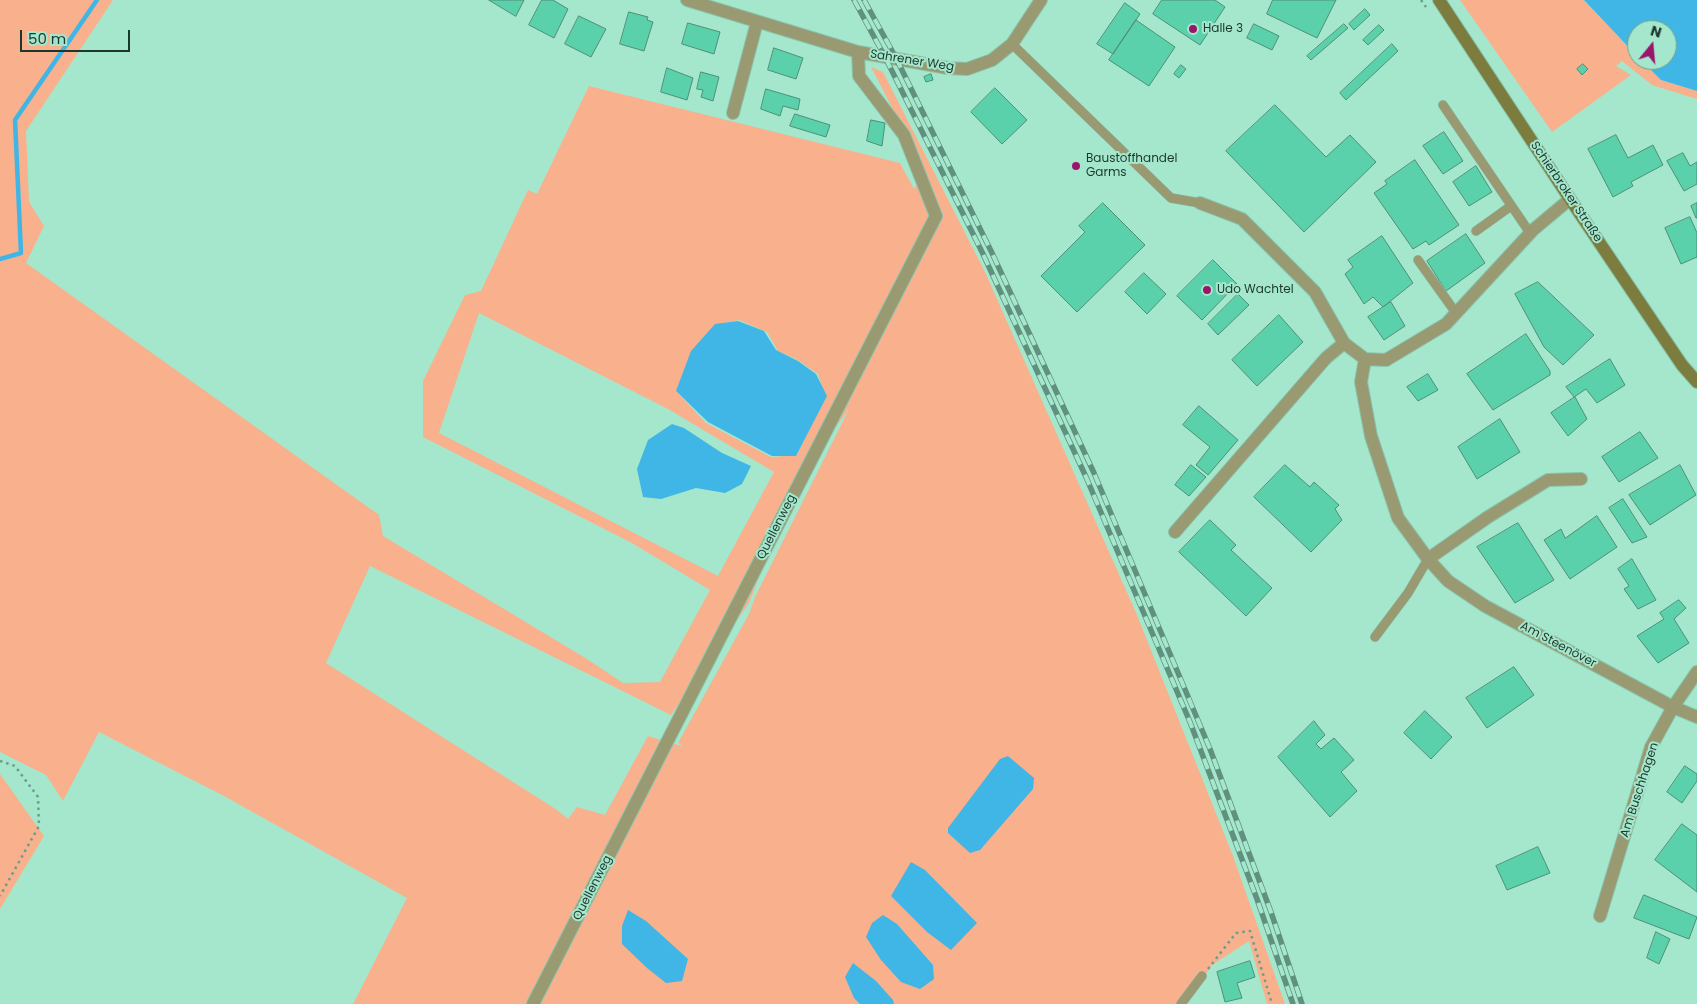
<!DOCTYPE html>
<html>
<head>
<meta charset="utf-8">
<style>
	body { margin:0 }
	#map { position:relative; width:1697px; height:1004px; overflow:hidden; background:#a4e7cd; font-family:Poppins,sans-serif }
	canvas { display:block }
	.north { position:absolute; left:1627px; top:20px; width:50px; height:50px; box-sizing:border-box; background:#a4e7cd; border:1px solid #6ea18d; border-radius:50%; rotate:17deg; font-size:14px; font-weight:700; line-height:20px; text-align:center; color:#1c382e }
	.north::after { content:''; display:block; margin:auto; width:18px; height:22px; background:#9a166a; clip-path:polygon(50% 0,100% 100%,50% 72%,0 100%) }
	.scale { position:absolute; left:20px; top:30px; width:110px; height:22px; box-sizing:border-box; border:2px solid #1c382e; border-top:0; padding-left:6px; font-size:15px; line-height:18px; white-space:nowrap; color:#1c382e; -webkit-text-stroke:4px #a4e7cd; paint-order:stroke }
</style>
</head>
<body>
<div id="map">
<canvas width="1697" height="1004"></canvas>
<div class="north">N</div>
<div class="scale">50 m</div>
</div>
<script>
const ctx = document.querySelector('canvas').getContext('2d');
ctx.lineJoin = 'round';
function fillPath(path, color) {
  ctx.fillStyle = color;
  ctx.fill(path, 'evenodd');
}
function stroke(path, color, width, dash) {
  ctx.strokeStyle = color;
  ctx.lineWidth = width;
  ctx.lineCap = dash ? 'butt' : 'round';
  ctx.setLineDash(dash || []);
  ctx.stroke(path);
}
function drawText(font, color, halo, rows, align = 'center') {
  ctx.font = font + ' Poppins,sans-serif';
  ctx.lineWidth = 4;
  ctx.setLineDash([]);
  ctx.textBaseline = 'middle';
  ctx.strokeStyle = halo;
  ctx.fillStyle = color;
  for (const [text, x, y, turn = 0] of rows) {
    ctx.save();
    ctx.translate(x, y);
    ctx.rotate((+turn || 0) * Math.PI / 180);
    ctx.textAlign = isNaN(turn) ? turn : align;
    if (halo) ctx.strokeText(text, 0, 0);
    ctx.fillText(text, 0, 0);
    ctx.restore();
  }
}
const green = new Path2D(`
	M 0,0 L 113,0 L 26,131 L 29,202 L 44,226 L 26,263 L 379,515 L 383,536 L 587,659 L 623,683 L 660,682 L 710,590 L 632,543 L 423,437 L 423,381 L 465,295 L 481,291 L 528,190 L 537,194 L 589,86 L 900,163 L 914,189 L 926,173 L 871,67 L 883,72 L 985,272 L 1137,615 L 1233,856 L 1285,1004 L 1267,1004 L 1249,941 L 1212,965 L 1186,1004 L 353,1004 L 407,898 L 224,796 L 99,732 L 63,801 L 46,775 L 0,752 ZM 479,313 L 668,409 L 774,472 L 718,576 L 439,433 ZM 739,320 L 767,332 L 778,351 L 796,359 L 818,374 L 825,397 L 797,455 L 771,457 L 706,423 L 676,391 L 714,325 ZM 849,409 L 755,597 L 749,614 L 678,743 L 684,747 L 648,736 L 605,815 L 577,807 L 568,819 L 557,810 L 326,663 L 370,566 L 671,715 L 749,603 L 796,482 Z
	M 1460,0 L 1584,0 L 1637,56 L 1637,60 L 1641,60 L 1661,80 L 1697,91 L 1697,99 L 1652,85 L 1622,61 L 1616,66 L 1631,75 L 1552,132 Z
	M 0,774 L 44,836 L 0,909 Z`);
const water = new Path2D(`
	M 1584,0 L 1697,0 L 1697,91 L 1661,80 L 1641,60 L 1667,60 L 1667,30 L 1637,30 L 1637,56 Z
	M 738,321 L 764,331 L 776,350 L 798,361 L 816,374 L 827,396 L 796,456 L 772,456 L 708,422 L 676,391 L 691,351 L 715,324 Z
	M 672,424 L 684,428 L 722,453 L 751,466 L 742,484 L 725,493 L 696,488 L 661,499 L 643,497 L 637,469 L 648,440 Z
	M 1008,756 L 1034,778 L 1033,789 L 980,850 L 970,853 L 948,833 L 948,828 L 1000,759 Z
	M 911,862 L 925,870 L 977,923 L 951,950 L 927,932 L 891,896 Z
	M 628,910 L 646,921 L 688,959 L 682,981 L 666,983 L 647,968 L 622,944 L 622,926 Z
	M 883,915 L 897,924 L 933,965 L 934,979 L 920,989 L 901,982 L 881,960 L 866,937 L 872,923 Z
	M 853,963 L 876,981 L 893,1000 L 894,1004 L 860,1004 L 854,998 L 845,977 Z`);
const stream = new Path2D(`
	M 0,259 L 21,253 L 15,120 L 97,0`);
const building = new Path2D(`
	M 489,0 L 524,0 L 516,16 Z
	M 542,0 L 553,0 L 568,9 L 554,38 L 529,25 Z
	M 1162,0 L 1215,0 L 1225,7 L 1200,45 L 1153,14 Z
	M 1273,0 L 1336,0 L 1317,38 L 1267,14 Z
	M 1125,3 L 1140,14 L 1113,54 L 1097,44 Z
	M 1365,9 L 1370,15 L 1354,30 L 1349,24 Z
	M 629,12 L 648,17 L 647,20 L 653,22 L 644,51 L 620,44 Z
	M 579,16 L 606,29 L 591,57 L 565,44 Z
	M 1136,20 L 1175,47 L 1149,86 L 1109,60 Z
	M 688,23 L 720,32 L 714,54 L 682,44 Z
	M 1254,24 L 1279,36 L 1272,50 L 1247,38 Z
	M 1344,24 L 1348,28 L 1311,60 L 1307,56 Z
	M 1379,25 L 1384,30 L 1368,45 L 1363,40 Z
	M 1392,44 L 1398,51 L 1346,100 L 1340,93 Z
	M 774,48 L 803,58 L 796,79 L 768,70 Z
	M 1583,64 L 1588,69 L 1582,75 L 1577,69 Z
	M 1181,65 L 1186,69 L 1179,78 L 1174,74 Z
	M 667,68 L 693,78 L 687,100 L 661,92 Z
	M 701,72 L 719,77 L 713,101 L 701,97 L 703,90 L 697,89 Z
	M 931,74 L 933,80 L 926,82 L 924,77 Z
	M 995,88 L 1027,120 L 1002,144 L 971,112 Z
	M 766,89 L 800,99 L 798,110 L 783,106 L 780,116 L 761,109 Z
	M 1275,105 L 1326,157 L 1350,135 L 1376,162 L 1304,232 L 1226,151 Z
	M 795,114 L 830,125 L 826,137 L 790,126 Z
	M 871,120 L 885,123 L 882,146 L 867,141 Z
	M 1444,132 L 1463,161 L 1443,174 L 1423,146 Z
	M 1616,135 L 1628,158 L 1653,145 L 1663,165 L 1631,182 L 1633,186 L 1613,197 L 1588,149 Z
	M 1683,153 L 1690,166 L 1697,162 L 1697,184 L 1684,191 L 1667,161 Z
	M 1415,160 L 1459,225 L 1429,245 L 1426,241 L 1413,249 L 1374,193 L 1387,184 L 1385,181 Z
	M 1476,166 L 1492,192 L 1469,206 L 1453,182 Z
	M 1103,203 L 1145,245 L 1077,312 L 1041,276 L 1085,232 L 1079,226 Z
	M 1697,203 L 1697,218 L 1696,218 L 1691,206 Z
	M 1690,217 L 1697,233 L 1697,257 L 1681,264 L 1665,228 Z
	M 1466,234 L 1485,263 L 1446,291 L 1427,261 Z
	M 1382,236 L 1413,283 L 1383,307 L 1373,297 L 1364,304 L 1345,274 L 1353,267 L 1348,260 Z
	M 1213,260 L 1237,284 L 1202,320 L 1177,296 Z
	M 1144,273 L 1166,294 L 1147,314 L 1125,292 Z
	M 1538,282 L 1594,335 L 1563,365 L 1544,347 L 1515,294 Z
	M 1238,294 L 1249,305 L 1218,335 L 1208,324 Z
	M 1391,302 L 1405,326 L 1384,340 L 1368,317 Z
	M 1279,315 L 1303,342 L 1257,386 L 1232,360 Z
	M 1526,334 L 1550,371 L 1550,375 L 1493,410 L 1467,374 Z
	M 1610,359 L 1625,385 L 1597,403 L 1586,389 L 1574,397 L 1566,387 Z
	M 1428,374 L 1438,390 L 1418,401 L 1407,387 Z
	M 1575,397 L 1587,419 L 1568,436 L 1551,413 Z
	M 1199,406 L 1238,440 L 1208,475 L 1196,465 L 1210,447 L 1183,425 Z
	M 1500,419 L 1520,452 L 1477,479 L 1458,447 Z
	M 1640,432 L 1658,458 L 1619,482 L 1602,457 Z
	M 1191,465 L 1206,477 L 1189,496 L 1175,485 Z
	M 1285,465 L 1310,487 L 1314,482 L 1339,505 L 1335,509 L 1342,520 L 1311,552 L 1254,497 Z
	M 1680,465 L 1696,495 L 1650,525 L 1629,495 Z
	M 1623,499 L 1647,537 L 1632,543 L 1609,508 Z
	M 1597,516 L 1617,547 L 1570,579 L 1544,540 L 1561,529 L 1565,538 Z
	M 1210,520 L 1236,545 L 1231,550 L 1272,588 L 1246,616 L 1179,552 Z
	M 1518,523 L 1554,580 L 1515,603 L 1477,547 Z
	M 1632,559 L 1656,600 L 1638,609 L 1624,589 L 1629,586 L 1618,569 Z
	M 1679,600 L 1686,608 L 1674,619 L 1689,643 L 1658,663 L 1637,636 L 1664,619 L 1660,613 Z
	M 1514,667 L 1534,695 L 1487,728 L 1466,698 Z
	M 1425,711 L 1452,737 L 1431,759 L 1404,733 Z
	M 1314,721 L 1325,735 L 1316,744 L 1321,749 L 1334,738 L 1354,760 L 1341,772 L 1357,791 L 1330,817 L 1278,757 Z
	M 1685,766 L 1697,774 L 1697,781 L 1682,803 L 1667,792 Z
	M 1682,824 L 1697,835 L 1697,892 L 1655,860 Z
	M 1538,847 L 1550,873 L 1507,890 L 1496,866 Z
	M 1644,895 L 1697,917 L 1689,939 L 1634,918 Z
	M 1656,932 L 1670,939 L 1659,964 L 1647,958 Z
	M 1250,961 L 1255,977 L 1237,983 L 1242,998 L 1225,1002 L 1217,972 Z`);
const path = new Path2D(`
	M 1421,0 L 1426,7
	M 0,761 L 15,766 L 38,797 L 39,826 L 0,896
	M 1208,969 L 1236,933 L 1250,931 L 1272,1004`);
const lane = new Path2D(`
	M 1012,44 L 1171,198 L 1200,203
	M 1443,105 L 1530,233
	M 1476,231 L 1511,206
	M 1418,260 L 1456,313
	M 1375,637 L 1408,593 L 1428,559
	M 1181,1004 L 1202,976`);
const street = new Path2D(`
	M 687,0 L 858,52 L 948,68 L 967,69 L 992,60 L 1012,44 L 1041,0
	M 733,113 L 757,22
	M 1200,203 L 1242,219 L 1315,292 L 1344,343 L 1365,359 L 1361,382 L 1371,436 L 1398,518 L 1428,559 L 1448,581 L 1485,606 L 1673,707 L 1697,717
	M 1365,359 L 1386,360 L 1446,324 L 1533,230 L 1570,199
	M 1175,532 L 1326,358 L 1344,343
	M 1428,559 L 1488,517 L 1548,480 L 1581,479
	M 1600,916 L 1651,747 L 1673,707 L 1697,672
	M 533,1004 L 936,216 L 904,135 L 859,76 L 858,52`);
const secondary = new Path2D(`
	M 1439,0 L 1570,199 L 1682,365 L 1697,382`);
const rail = new Path2D(`
	M 854,0 L 885,57 L 983,254 L 1086,477 L 1190,722 L 1257,899 L 1293,1004
	M 864,0 L 896,58 L 992,253 L 1094,473 L 1210,749 L 1271,912 L 1302,1004`);
const markers = [
	[1193,29,5,"#9a166a"],
	[1076,166,5,"#9a166a"],
	[1207,290,5,"#9a166a"]
];
const poiNames = [
	["Halle 3",1203,29],
	["Baustoffhandel",1086,159],
	["Garms",1086,173],
	["Udo Wachtel",1217,290]
];
const streetNames = [
	["Sahrener Weg",912,61,9],
	["Schierbroker Straße",1566,192,56],
	["Quellenweg",777,527,-63],
	["Am Steenöver",1558,645,28],
	["Am Buschhagen",1640,790,-72],
	["Quellenweg",593,888,-63]
];
fillPath(green, '#f8b18c');
fillPath(water, '#3fb6e5');
stroke(stream, '#3fb6e5', 4.5);
fillPath(building, '#5ad1aa');
stroke(building, '#4e8f78', 1);
stroke(lane, '#89c4ad', 10);
stroke(street, '#89c4ad', 14);
stroke(secondary, '#89c4ad', 14);
stroke(path, '#6b9d8a', 2.5, [2.5, 4]);
stroke(lane, '#9a9a72', 9);
stroke(street, '#9a9a72', 12);
stroke(secondary, '#7d7c3f', 12);
stroke(rail, '#60907e', 5.5);
stroke(rail, '#a4e7cd', 4, [11]);
for (const [x, y, r, color] of markers) {
  const dot = new Path2D();
  dot.arc(x, y, r, 0, 2 * Math.PI);
  ctx.fillStyle = color;
  ctx.fill(dot);
  stroke(dot, '#a4e7cd', 2);
}
drawText('12px', '#1c382e', '#a4e7cd', poiNames, 'left');
drawText('12px', '#1c382e', '#a4e7cd', streetNames);
</script>
</body>
</html>
